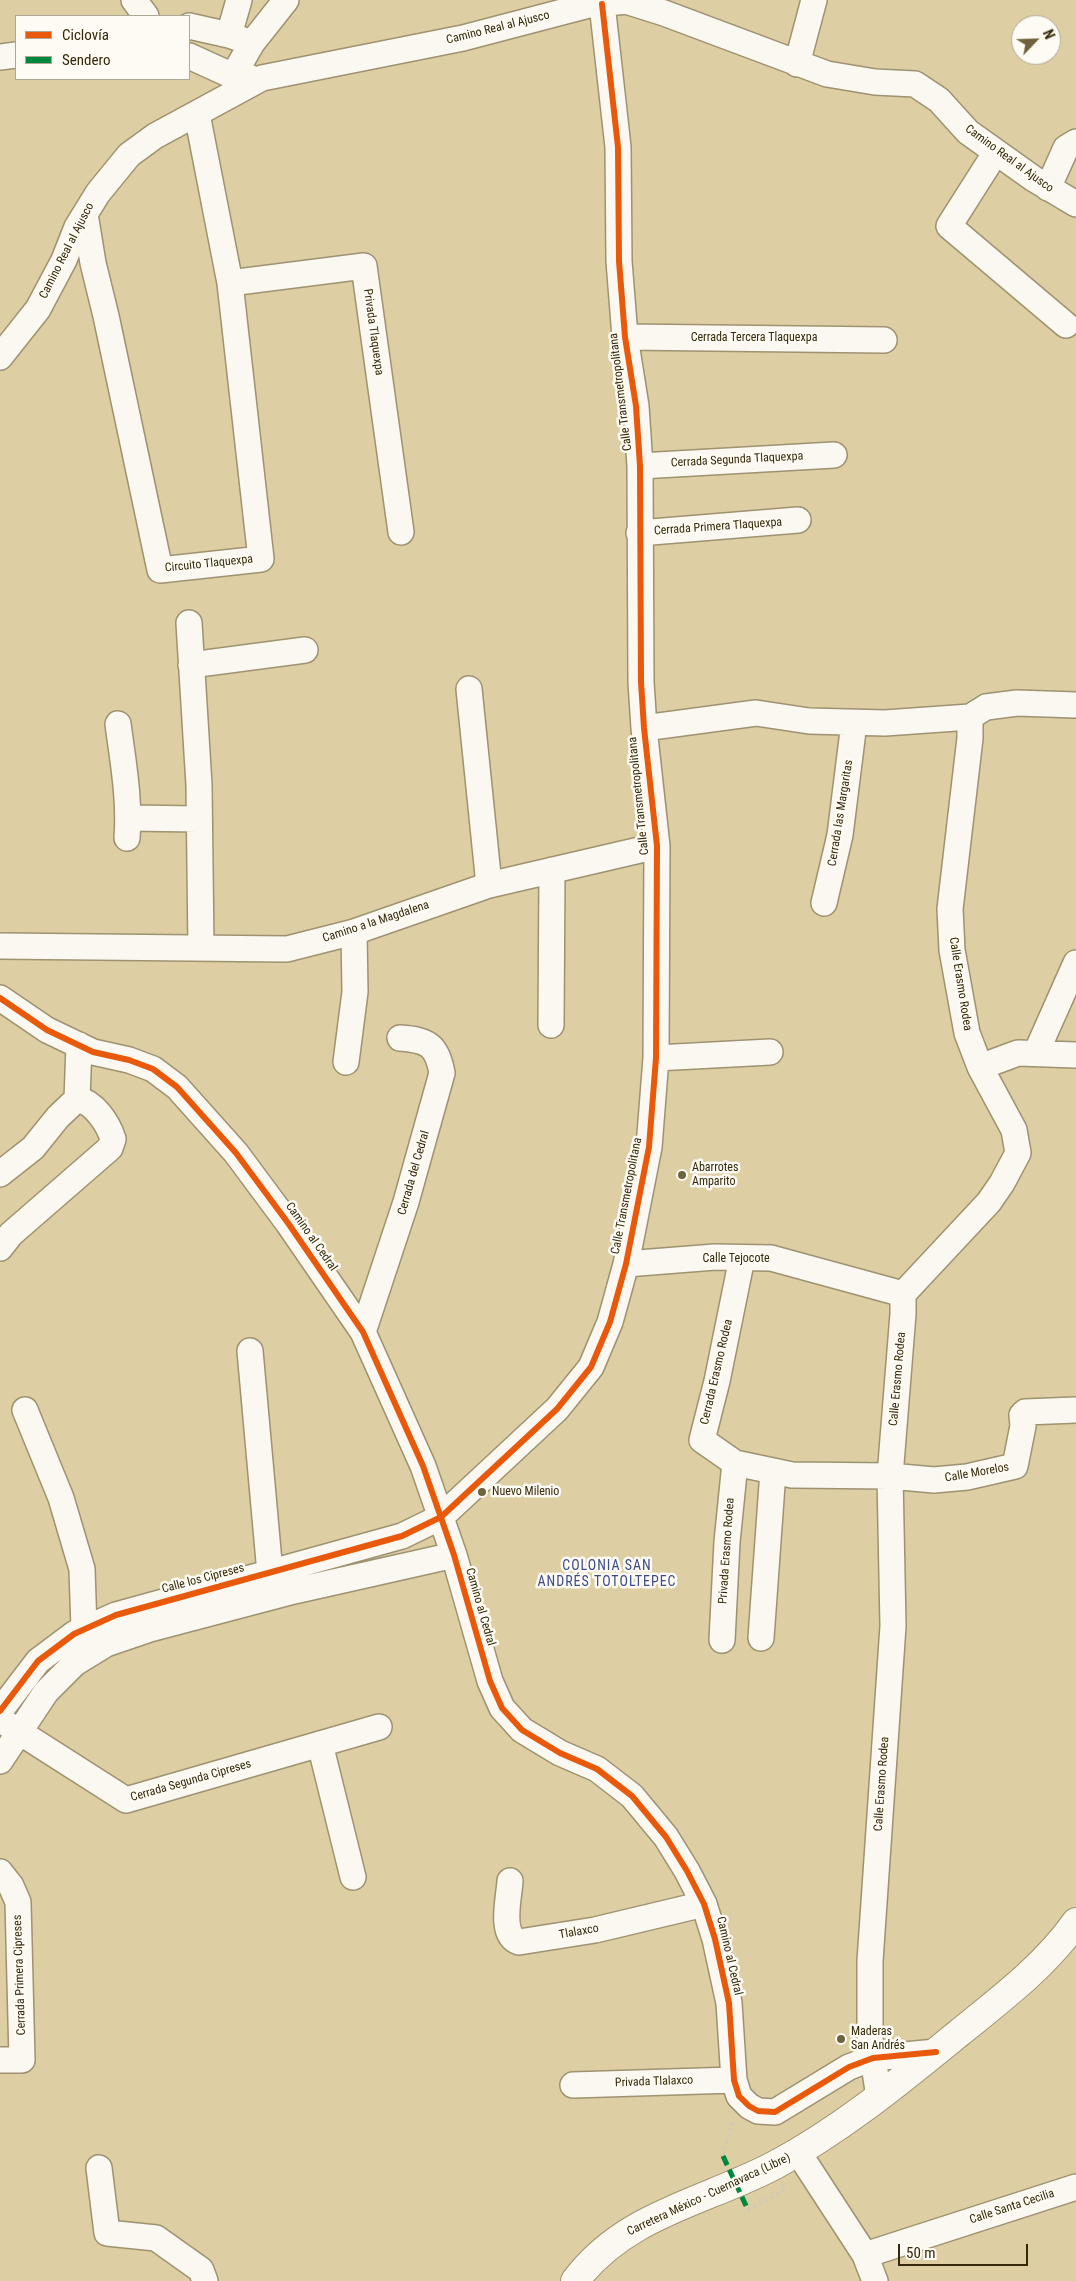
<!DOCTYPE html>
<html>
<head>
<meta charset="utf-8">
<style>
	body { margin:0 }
	#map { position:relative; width:1076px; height:2281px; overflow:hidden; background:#ddcea4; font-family:"Roboto Condensed",sans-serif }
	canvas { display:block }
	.legend { position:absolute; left:15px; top:15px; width:175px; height:65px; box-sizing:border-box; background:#fefbf4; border:1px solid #ada796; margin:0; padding:6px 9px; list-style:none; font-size:15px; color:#332808 }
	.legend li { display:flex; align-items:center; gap:10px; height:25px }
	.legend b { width:25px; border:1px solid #ada796 }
	.north { position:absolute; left:1011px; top:15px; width:50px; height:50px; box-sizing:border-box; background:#fefbf4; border:1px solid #ada796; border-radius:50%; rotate:66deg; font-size:14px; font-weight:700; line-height:20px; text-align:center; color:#332808 }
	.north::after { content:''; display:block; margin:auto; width:18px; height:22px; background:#6e623f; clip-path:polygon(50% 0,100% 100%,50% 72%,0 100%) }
	.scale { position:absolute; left:898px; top:2244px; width:130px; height:22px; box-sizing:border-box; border:2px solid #332808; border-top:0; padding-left:6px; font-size:15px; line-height:18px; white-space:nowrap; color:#332808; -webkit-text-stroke:4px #fefbf4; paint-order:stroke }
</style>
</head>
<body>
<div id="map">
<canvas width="1076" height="2281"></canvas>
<ul class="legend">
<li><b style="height:6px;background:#e8590c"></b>Ciclovía</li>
<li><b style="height:6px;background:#00873e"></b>Sendero</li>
</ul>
<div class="north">N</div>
<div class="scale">50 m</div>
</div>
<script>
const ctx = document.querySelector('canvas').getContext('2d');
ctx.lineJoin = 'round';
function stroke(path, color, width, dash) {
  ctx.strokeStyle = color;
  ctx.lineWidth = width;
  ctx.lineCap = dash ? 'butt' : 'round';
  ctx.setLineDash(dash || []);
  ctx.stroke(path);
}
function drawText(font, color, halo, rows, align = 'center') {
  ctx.font = font + ' "Roboto Condensed",sans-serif';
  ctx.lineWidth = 5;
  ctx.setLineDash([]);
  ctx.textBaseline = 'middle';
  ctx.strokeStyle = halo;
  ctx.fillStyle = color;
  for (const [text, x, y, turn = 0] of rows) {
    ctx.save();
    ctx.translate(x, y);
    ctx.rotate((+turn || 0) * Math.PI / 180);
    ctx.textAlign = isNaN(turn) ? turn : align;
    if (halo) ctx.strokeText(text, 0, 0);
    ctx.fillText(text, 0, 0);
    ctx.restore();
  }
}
const path = new Path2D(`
	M 723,2156 L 733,2118
	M 748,2210 L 785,2190 L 782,2184`);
const minor = new Path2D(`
	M 134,0 L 146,16
	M 239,0 L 229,35 L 252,43
	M 189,26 L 229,35
	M 189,56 L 233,76 L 249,77
	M 0,57 L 16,55
	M 797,64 L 814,0
	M 233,76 L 252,43 L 286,0
	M 996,152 L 949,226 L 1066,325
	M 1048,188 L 1066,148 L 1076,142
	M 85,214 L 93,263 L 106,316 L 160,570 L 261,559 L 230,283 L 197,114
	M 230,283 L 364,266 L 401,532
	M 625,337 L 884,340
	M 0,357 L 38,309 L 64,260 L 77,227 L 98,193 L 129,155 L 155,136 L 262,78 L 463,38 L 589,5 L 626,1 L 664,13 L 827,74 L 875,82 L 915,84 L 939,100 L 968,132 L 1034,179 L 1076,204
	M 640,466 L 834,455
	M 639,533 L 798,520
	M 189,623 L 199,785 L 201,948
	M 191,665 L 305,650
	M 469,689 L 489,885
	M 118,724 C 123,762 130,799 127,838
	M 644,728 L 756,713 L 809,721 L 885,723 L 970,717 L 986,707 L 1017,703 L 1076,705
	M 129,818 L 198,819
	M 824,903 L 840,835 L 854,723
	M 0,946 L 287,949 L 354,932 L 489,885 L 657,846
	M 0,998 L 47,1030 L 93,1052 L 129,1060 L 153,1069 L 177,1087 L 236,1153 L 288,1223 L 363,1332 L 423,1466 L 454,1555 L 490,1681 L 502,1708 L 522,1730 L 560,1753 L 597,1769 L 632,1796 L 666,1837 L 687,1871 L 704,1904 L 715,1939 L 729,2003 L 734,2080 L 739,2096 L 749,2106 L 758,2111 L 775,2112 L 849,2067 L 873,2058 L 936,2052
	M 551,1025 L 552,870
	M 1036,1053 L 1076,963
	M 656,1058 L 770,1052
	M 346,1062 L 355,992 L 354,932
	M 980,1067 L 1018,1053 L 1076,1055
	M 0,1174 L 33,1148 L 58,1117 L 77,1099 L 79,1045
	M 0,1248 L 11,1234 L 110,1148 L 113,1139 C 108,1123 94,1102 77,1099
	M 742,1258 L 717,1381 L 702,1440 L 735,1463 L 792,1475 L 890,1476 L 934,1480 L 967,1477 L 1015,1466 L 1023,1426 L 1022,1415 L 1025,1412 L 1076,1410
	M 626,1264 L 715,1257 L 771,1258 L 903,1294
	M 363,1332 L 406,1202 L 442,1073 C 437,1045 428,1040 400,1038
	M 250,1351 L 270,1573
	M 25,1410 L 61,1498 L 82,1569 L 84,1630
	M 761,1638 L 773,1471
	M 722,1640 L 727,1542 L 735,1463
	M 0,1711 L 38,1661 L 74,1634 L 116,1615 L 402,1536 L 441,1517 L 557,1409 L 591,1367 L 610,1322 L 626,1264 L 649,1147 L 656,1058 L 657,846 L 644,728 L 641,682 L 640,466 L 636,406 L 625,337 L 619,261 L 618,147 L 602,4
	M 7,1724 L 126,1800 L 379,1727
	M 320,1744 L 353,1877
	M 0,1761 L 46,1692 L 75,1663 L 106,1644 L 150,1629 L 294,1591 L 454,1555
	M 0,1872 L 11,1886 L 18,1902 L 22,2060 L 0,2060
	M 510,1881 C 509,1899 499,1935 519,1942 L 595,1930 L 704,1904
	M 573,2085 L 734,2080
	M 879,2097 L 870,2039 L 870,1961 L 893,1626 L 890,1476 L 903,1314 L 903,1294 L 989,1202 L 1002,1183 L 1018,1153 L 1014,1130 L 980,1067 L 967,1033 L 952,950 L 950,909 L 970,738 L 970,717
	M 798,2152 L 865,2255 L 875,2281
	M 99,2168 L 107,2233 L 156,2238 L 201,2270 L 205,2281
	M 865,2255 L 1076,2187`);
const major = new Path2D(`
	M 575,2281 C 625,2214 705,2202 775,2165 C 842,2129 900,2081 959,2033 C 1001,1999 1045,1966 1076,1922`);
const quiet = new Path2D(`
	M 723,2156 L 748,2210`);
const cycleway = new Path2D(`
	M 0,998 L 47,1030 L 93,1052 L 129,1060 L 153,1069 L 177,1087 L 236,1153 L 288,1223 L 363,1332 L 423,1466 L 454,1555 L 490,1681 L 502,1708 L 522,1730 L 560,1753 L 597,1769 L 632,1796 L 666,1837 L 687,1871 L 704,1904 L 715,1939 L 729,2003 L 734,2080 L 739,2096 L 749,2106 L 758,2111 L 775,2112 L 849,2067 L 873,2058 L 936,2052
	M 0,1711 L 38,1661 L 74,1634 L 116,1615 L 402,1536 L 441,1517 L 557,1409 L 591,1367 L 610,1322 L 626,1264 L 649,1147 L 656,1058 L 657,846 L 644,728 L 641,682 L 640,466 L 636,406 L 625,337 L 619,261 L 618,147 L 602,4`);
const markers = [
	[682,1175,5,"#6e623f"],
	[482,1492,5,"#6e623f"],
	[841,2039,5,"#6e623f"]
];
const streetNames = [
	["Camino Real al Ajusco",498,28,-14],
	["Camino Real al Ajusco",1009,159,36],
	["Camino Real al Ajusco",67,251,-63],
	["Privada Tlaquexpa",373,332,82],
	["Cerrada Tercera Tlaquexpa",754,338],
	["Calle Transmetropolitana",621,392,-97],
	["Cerrada Segunda Tlaquexpa",737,460,-3],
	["Cerrada Primera Tlaquexpa",718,527,-4],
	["Circuito Tlaquexpa",209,564,-6],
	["Calle Transmetropolitana",639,796,-96],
	["Cerrada las Margaritas",841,813,-81],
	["Camino a la Magdalena",376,922,-18],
	["Calle Erasmo Rodea",960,984,81],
	["Cerrada del Cedral",414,1173,-74],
	["Calle Transmetropolitana",627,1196,-79],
	["Camino al Cedral",311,1237,55],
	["Calle Tejocote",736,1259],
	["Cerrada Erasmo Rodea",717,1372,-77],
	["Calle Erasmo Rodea",898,1379,-85],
	["Calle Morelos",977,1473,-10],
	["Privada Erasmo Rodea",727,1551,-86],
	["Calle los Cipreses",203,1579,-15],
	["Camino al Cedral",480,1607,74],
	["Cerrada Segunda Cipreses",191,1781,-16],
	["Calle Erasmo Rodea",882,1784,-86],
	["Tlalaxco",579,1932,-10],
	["Camino al Cedral",729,1956,77],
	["Cerrada Primera Cipreses",20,1975,-92],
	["Privada Tlalaxco",654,2082,-2],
	["Carretera México - Cuernavaca (Libre)",709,2195,-25],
	["Calle Santa Cecilia",1012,2207,-18]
];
const poiNames = [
	["Abarrotes",692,1168],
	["Amparito",692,1182],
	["Nuevo Milenio",492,1492],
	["Maderas",851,2032],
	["San Andrés",851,2046]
];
const neighbourhoodNames = [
	["COLONIA SAN",607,1566],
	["ANDRÉS TOTOLTEPEC",607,1582]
];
stroke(minor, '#9e9270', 28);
stroke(major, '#9e9270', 30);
stroke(path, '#cec9bc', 3, [2.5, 4]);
stroke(minor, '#faf8f1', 25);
stroke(major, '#faf8f1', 28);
stroke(quiet, '#00873e', 5, [10, 5]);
stroke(cycleway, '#e8590c', 6);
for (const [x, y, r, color] of markers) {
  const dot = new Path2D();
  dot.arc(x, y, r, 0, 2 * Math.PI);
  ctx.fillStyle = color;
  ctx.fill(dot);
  stroke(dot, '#fefbf4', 2);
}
drawText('12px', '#332808', '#fefbf4', streetNames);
drawText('12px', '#332808', '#fefbf4', poiNames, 'left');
ctx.letterSpacing = '1px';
drawText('14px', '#3b4c87', '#fefbf4', neighbourhoodNames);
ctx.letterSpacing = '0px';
</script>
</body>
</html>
